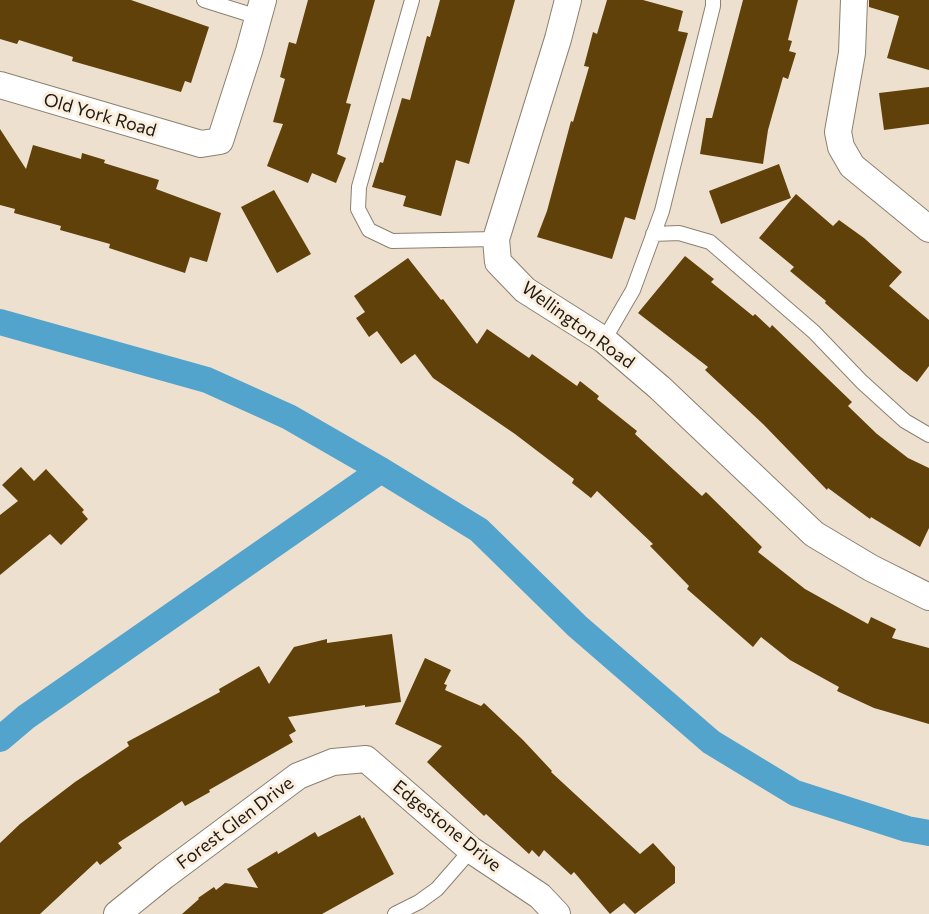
<!DOCTYPE html>
<html>
<head>
<meta charset="utf-8">
<style>
	body { margin:0 }
	canvas { display:block; background:#eee0cf }
</style>
</head>
<body>
<canvas width="929" height="914"></canvas>
<script>
const ctx = document.querySelector('canvas').getContext('2d');
ctx.lineJoin = 'round';
function stroke(path, color, width, dash) {
  ctx.strokeStyle = color;
  ctx.lineWidth = width;
  ctx.lineCap = dash ? 'butt' : 'round';
  ctx.setLineDash(dash || []);
  ctx.stroke(path);
}
function fillPath(path, color) {
  ctx.fillStyle = color;
  ctx.fill(path, 'evenodd');
}
function drawText(font, color, halo, rows, align = 'center') {
  ctx.font = font + ' Commissioner,sans-serif';
  ctx.lineWidth = 6;
  ctx.setLineDash([]);
  ctx.textBaseline = 'middle';
  ctx.strokeStyle = halo;
  ctx.fillStyle = color;
  for (const [text, x, y, turn = 0] of rows) {
    ctx.save();
    ctx.translate(x, y);
    ctx.rotate((+turn || 0) * Math.PI / 180);
    ctx.textAlign = isNaN(turn) ? turn : align;
    if (halo) ctx.strokeText(text, 0, 0);
    ctx.fillText(text, 0, 0);
    ctx.restore();
  }
}
const canal = new Path2D(`
	M 0,322 L 207,380 L 289,417 L 381,470 L 479,530 L 577,626 L 711,742 L 795,793 L 907,829 L 929,833
	M 0,739 L 26,717 L 381,470`);
const building = new Path2D(`
	M 0,0 L 131,0 L 209,27 L 191,83 L 185,81 L 181,92 L 72,61 L 73,57 L 19,40 L 17,44 L 0,39 Z
	M 308,0 L 375,0 L 346,103 L 351,104 L 337,154 L 346,158 L 336,183 L 312,173 L 308,183 L 267,166 L 283,124 L 273,122 L 285,79 L 280,77 L 289,42 L 296,44 Z
	M 440,0 L 515,0 L 469,164 L 456,160 L 441,216 L 403,206 L 406,196 L 372,187 L 380,162 L 383,163 L 402,98 L 410,100 L 427,36 L 430,37 Z
	M 607,0 L 643,0 L 683,11 L 678,31 L 688,33 L 635,220 L 625,217 L 612,259 L 537,237 L 547,211 L 571,121 L 573,122 L 589,67 L 584,66 L 593,32 L 597,34 Z
	M 743,0 L 798,0 L 788,40 L 792,41 L 789,51 L 796,53 L 788,79 L 783,77 L 768,130 L 763,164 L 700,154 L 706,118 L 712,118 Z
	M 869,0 L 929,0 L 929,70 L 887,58 L 899,16 L 869,7 Z
	M 929,87 L 929,124 L 884,130 L 879,93 Z
	M 0,129 L 26,169 L 33,145 L 81,159 L 82,153 L 105,160 L 104,163 L 159,180 L 156,189 L 221,213 L 207,262 L 190,257 L 185,273 L 109,248 L 110,244 L 60,230 L 61,226 L 14,213 L 15,209 L 0,205 Z
	M 779,164 L 791,198 L 721,224 L 709,191 Z
	M 274,190 L 311,254 L 277,273 L 241,207 Z
	M 796,194 L 833,226 L 839,220 L 864,238 L 902,272 L 889,286 L 929,320 L 929,366 L 917,382 L 900,369 L 825,303 L 826,301 L 790,271 L 794,267 L 759,238 Z
	M 685,256 L 714,279 L 711,282 L 753,316 L 755,314 L 770,328 L 772,325 L 852,402 L 848,406 L 877,434 L 908,458 L 929,468 L 929,528 L 920,547 L 871,517 L 870,519 L 828,488 L 827,490 L 763,424 L 705,370 L 708,367 L 638,313 Z
	M 408,258 L 441,300 L 443,299 L 477,344 L 487,329 L 529,358 L 532,354 L 577,386 L 580,381 L 599,396 L 597,399 L 637,431 L 635,434 L 702,496 L 706,492 L 762,547 L 758,552 L 805,589 L 868,624 L 871,617 L 896,629 L 892,638 L 929,648 L 929,724 L 874,708 L 837,691 L 839,687 L 790,660 L 761,637 L 753,647 L 687,589 L 689,586 L 650,546 L 653,544 L 597,491 L 591,498 L 572,483 L 574,479 L 515,434 L 433,378 L 415,354 L 401,364 L 377,331 L 369,337 L 356,318 L 365,312 L 354,296 Z
	M 21,467 L 34,481 L 46,469 L 84,510 L 82,512 L 88,519 L 61,545 L 50,534 L 0,575 L 0,515 L 18,501 L 2,485 Z
	M 392,634 L 401,702 L 365,707 L 365,705 L 288,717 L 296,731 L 289,735 L 293,742 L 209,790 L 210,792 L 185,806 L 182,801 L 118,843 L 122,848 L 100,865 L 97,861 L 40,914 L 0,914 L 0,843 L 20,824 L 75,782 L 129,746 L 127,742 L 220,692 L 219,689 L 259,666 L 269,684 L 294,647 L 327,639 L 327,643 Z
	M 425,658 L 451,670 L 444,684 L 447,685 L 445,690 L 481,706 L 484,703 L 523,740 L 552,771 L 551,772 L 640,854 L 653,843 L 675,867 L 675,883 L 635,914 L 624,903 L 610,914 L 574,872 L 571,875 L 544,850 L 539,857 L 532,850 L 529,854 L 486,814 L 484,816 L 427,762 L 442,746 L 395,724 Z
	M 360,815 L 362,819 L 364,817 L 394,874 L 322,914 L 182,914 L 199,899 L 198,898 L 214,887 L 216,890 L 225,883 L 258,888 L 247,869 L 277,851 L 278,854 L 315,832 L 318,837 Z`);
const service = new Path2D(`
	M 204,0 L 258,17
	M 412,0 L 359,187 L 358,209 L 369,230 L 392,241 L 496,239
	M 653,234 L 679,233 L 710,242 L 814,332 L 862,382 L 905,421 L 929,435
	M 604,340 L 633,290 L 662,211 L 713,6 L 713,0
	M 395,914 L 419,902 L 437,889 L 471,850`);
const minor = new Path2D(`
	M 568,0 L 558,39 L 496,239 L 498,262 L 525,290 L 604,340 L 660,388 L 814,534 L 871,568 L 929,597
	M 854,0 L 852,53 L 838,132 L 841,147 L 852,166 L 929,229
	M 0,85 L 201,144 L 220,141 L 249,51 L 263,0
	M 117,914 L 164,876 L 298,776 L 333,762 L 366,759 L 471,850 L 540,896 L 557,914`);
const streetNames = [
	["Old York Road",100,115,16],
	["Wellington Road",578,325,36],
	["Forest Glen Drive",235,823,-37],
	["Edgestone Drive",447,826,39]
];
stroke(canal, '#53a4cc', 26);
fillPath(building, '#604109');
stroke(service, '#8c8070', 16);
stroke(minor, '#8c8070', 28);
stroke(service, '#fff', 14);
stroke(minor, '#fff', 26);
drawText('18px', '#1f1a14', '#fbeedc', streetNames);
</script>
</body>
</html>
